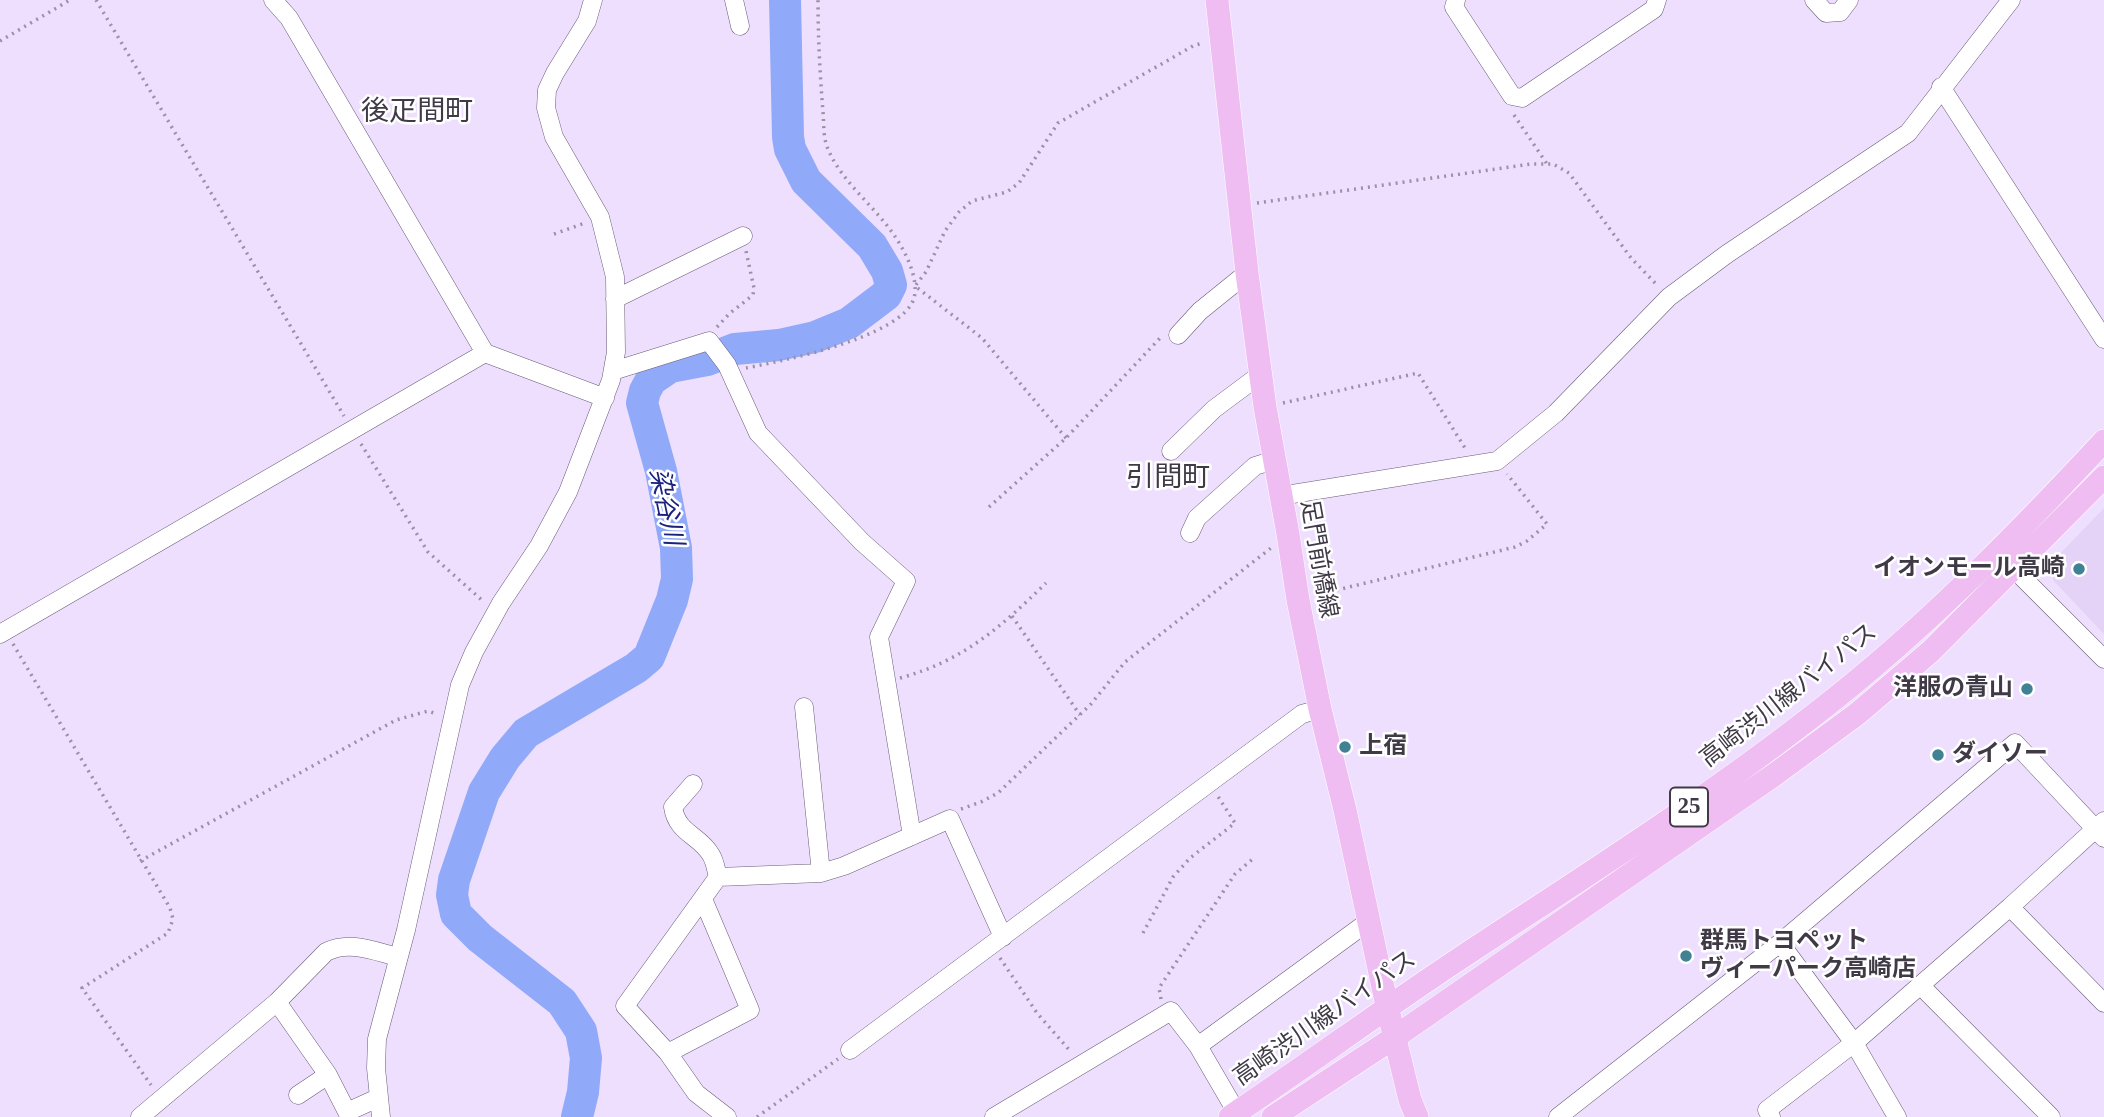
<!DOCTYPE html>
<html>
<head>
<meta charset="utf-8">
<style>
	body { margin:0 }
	canvas { display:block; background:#eedffe }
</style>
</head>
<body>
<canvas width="2104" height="1117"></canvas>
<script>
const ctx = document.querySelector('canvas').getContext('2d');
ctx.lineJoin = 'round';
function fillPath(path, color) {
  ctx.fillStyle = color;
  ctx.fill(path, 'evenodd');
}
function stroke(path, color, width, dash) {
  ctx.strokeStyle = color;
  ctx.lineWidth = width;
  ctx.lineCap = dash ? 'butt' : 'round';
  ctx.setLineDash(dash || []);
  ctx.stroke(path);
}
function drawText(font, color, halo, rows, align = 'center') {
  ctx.font = font + ' "Times New Roman","Noto Sans JP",serif';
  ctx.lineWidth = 5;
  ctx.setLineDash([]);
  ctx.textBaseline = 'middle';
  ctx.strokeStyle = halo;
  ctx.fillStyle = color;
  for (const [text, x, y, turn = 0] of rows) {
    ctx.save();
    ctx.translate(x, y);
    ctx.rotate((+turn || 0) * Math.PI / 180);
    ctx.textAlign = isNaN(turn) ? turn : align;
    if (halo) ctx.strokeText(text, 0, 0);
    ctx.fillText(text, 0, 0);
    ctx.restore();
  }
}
const built = new Path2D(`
	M 2104,508 L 2104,634 L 2053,580 L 2055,559 Z`);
const river = new Path2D(`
	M 577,1117 L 583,1092 L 586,1058 L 581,1031 L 562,1002 L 480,938 L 456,914 L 452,895 L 454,880 L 484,792 L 505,758 L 526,733 L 636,668 L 649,657 L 672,600 L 677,579 L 676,548 L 661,471 L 642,403 L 645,391 L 651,380 L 670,367 L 707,360 L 735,349 L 779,345 L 815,337 L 849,323 L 886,295 L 891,285 L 887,271 L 872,246 L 806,181 L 790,149 L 788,137 L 785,0`);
const path = new Path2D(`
	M 96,0 L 344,416
	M 0,41 L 70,0
	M 1514,115 L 1547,164
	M 1257,203 L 1531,164 L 1553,164 L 1569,173 L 1631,258 L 1658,286
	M 554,234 L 585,223
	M 717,327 L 729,314 L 753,295 L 754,288 L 746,251
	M 746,368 C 782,361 903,337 914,298 C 919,279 906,253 896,238 C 876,207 842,183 828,149 C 823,138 824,124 823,112 C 820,75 818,38 818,0
	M 1283,403 L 1418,373 L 1465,448
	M 1066,438 L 982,338 L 915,286 L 926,272 L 945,231 L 959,212 L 972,201 L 1007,192 L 1019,183 L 1058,123 L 1193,46 L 1202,43
	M 361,444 L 428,552 L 484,602
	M 989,507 L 1066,438 L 1162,336
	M 1316,595 L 1515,547 L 1527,541 L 1547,524 L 1507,474
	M 1012,616 L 1080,715
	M 13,644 L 170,908 L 173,919 L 168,933 L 82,988 L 151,1085
	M 900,678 C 963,661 1001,627 1046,583
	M 961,809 L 981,802 L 998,793 L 1091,704 L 1125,662 L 1271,548
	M 140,861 L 396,720 L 428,711 L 437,714
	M 1143,933 L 1173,877 L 1190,858 L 1235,823 L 1217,795
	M 1000,958 L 1037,1013 L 1071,1052
	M 1161,999 L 1159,988 L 1235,874 L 1254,858
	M 757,1117 L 838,1059`);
const minor = new Path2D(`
	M 273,0 L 289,18 L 485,353
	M 734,0 L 740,26
	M 1456,0 L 1454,7 L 1512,96 L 1522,98 L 1654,9 L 1657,0
	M 1814,0 L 1826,13 L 1840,12 L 1849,0
	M 1941,87 L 2104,339
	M 615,299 L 743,236
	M 1178,335 L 1200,311 L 1247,273
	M 613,371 L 709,341 L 727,365 L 758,433 L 862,542 L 906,581 L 879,637 L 912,836
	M 1171,451 L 1214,409 L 1261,374
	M 1280,496 L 1497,461 L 1556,413 L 1669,297 L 1727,254 L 1908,133 L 2011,0
	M 1190,533 L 1197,518 L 1255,466 L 1274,460
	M 1997,552 L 2104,659
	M 0,634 L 485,353 L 605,398
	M 804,707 L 821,873
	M 693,784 L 673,807 C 677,834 700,835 711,855 C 715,861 716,870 718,877
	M 2010,907 L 2104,1003
	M 1780,943 L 1854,1043 L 1897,1117
	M 1921,986 L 2051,1117
	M 277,1002 L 328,1075 L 347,1112 L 378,1098
	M 1198,1046 L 1237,1113
	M 850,1050 L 1302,714 L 1320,709
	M 668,1053 L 750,1010 L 703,899
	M 298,1095 L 328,1075
	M 140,1117 L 277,1002 L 326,952 C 349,940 374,951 398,957
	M 381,1117 L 376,1068 L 377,1039 L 406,930 L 460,685 L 474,652 L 501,603 L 539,546 L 568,492 L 611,380 L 616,352 L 615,277 L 600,217 L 554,137 L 546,108 L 547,90 L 555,73 L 587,21 L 593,0
	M 727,1117 L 696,1093 L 668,1053 L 625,1006 L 718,877 L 821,873 L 844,866 L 950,819 L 1003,937
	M 994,1117 L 1171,1011 L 1198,1046 L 1369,921
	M 1558,1117 L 1780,943 L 2015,743 L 2104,838
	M 1771,1117 L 1767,1110 L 1854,1043 L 2010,907 L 2104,821`);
const major = new Path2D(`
	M 1217,0 L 1247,273 L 1265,407 L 1288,534 L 1298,600 L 1320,709 L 1345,810 L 1387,1006 L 1410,1100 L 1417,1117
	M 1230,1117 C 1307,1065 1382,1010 1459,959 C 1589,873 1722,790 1843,692 C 1937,616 2022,529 2104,441
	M 1273,1117 L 1395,1037 L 1774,775 L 1857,714 L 1931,651 L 2104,477`);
const markers = [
	[2079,569,7,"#408293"],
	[2027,689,7,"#408293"],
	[1345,747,7,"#408293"],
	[1938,755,7,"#408293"],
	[1686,956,7,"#408293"]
];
const shields = [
	[1689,807,38]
];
const shieldNames = [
	["25",1689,807]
];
const streetNames = [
	["足門前橋線",1318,559,80],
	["高崎渋川線バイパス",1789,696,-38],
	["高崎渋川線バイパス",1325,1019,-35]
];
const poiNames = [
	["イオンモール高崎",2065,569,"right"],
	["洋服の青山",2013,689,"right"],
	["上宿",1359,747],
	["ダイソー",1952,755],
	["群馬トヨペット",1700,942],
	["ヴィーパーク高崎店",1700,970]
];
const waterNames = [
	["染谷川",665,507,78]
];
const quarterNames = [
	["後疋間町",417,113],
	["引間町",1168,479]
];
fillPath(built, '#e4d2f7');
stroke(river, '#91a9f9', 32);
stroke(minor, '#6a5c77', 19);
stroke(major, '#fff', 24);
stroke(path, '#9b90a6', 3.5, [2, 5]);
stroke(minor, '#fff', 18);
stroke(major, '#efbdf1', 23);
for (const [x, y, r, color] of markers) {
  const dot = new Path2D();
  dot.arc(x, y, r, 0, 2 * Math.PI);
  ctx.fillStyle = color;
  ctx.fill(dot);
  stroke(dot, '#fff', 2.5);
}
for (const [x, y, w] of shields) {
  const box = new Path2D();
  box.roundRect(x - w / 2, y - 19.5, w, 39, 5);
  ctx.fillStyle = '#fff';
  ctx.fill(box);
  stroke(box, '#403a46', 2);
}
drawText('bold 23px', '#403a46', null, shieldNames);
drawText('24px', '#403a46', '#fff', streetNames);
drawText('bold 24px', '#403a46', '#fff', poiNames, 'left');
drawText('italic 26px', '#1c237d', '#fff', waterNames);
drawText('28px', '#403a46', '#fff', quarterNames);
</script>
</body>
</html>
